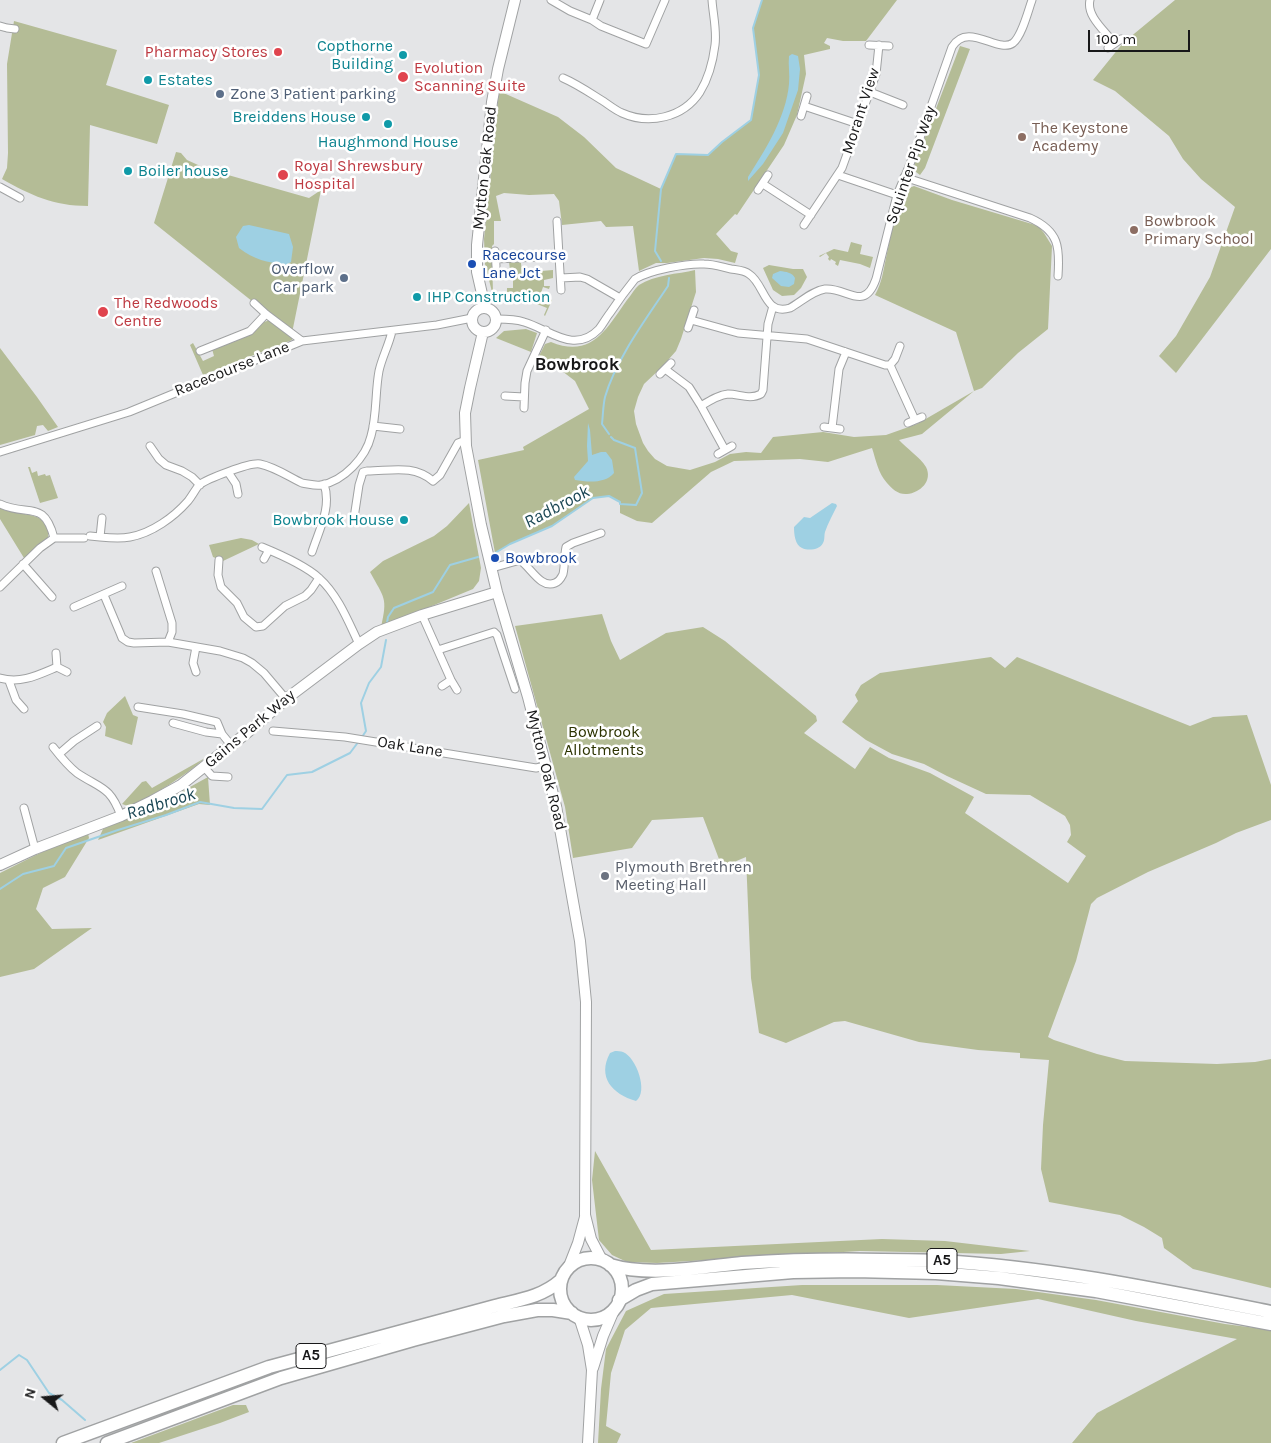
<!DOCTYPE html>
<html>
<head>
<meta charset="utf-8">
<style>
	body { margin:0 }
	#map { position:relative; width:1271px; height:1443px; overflow:hidden; background:#e4e5e7; font-family:Karla,sans-serif }
	canvas { display:block }
	.north { position:absolute; left:20px; top:1373px; width:50px; height:50px; -webkit-text-stroke:4px #fff; paint-order:stroke; rotate:287deg; font-size:14px; font-weight:700; line-height:20px; text-align:center; color:#181819 }
	.north::after { content:''; display:block; margin:auto; width:18px; height:22px; background:#181819; clip-path:polygon(50% 0,100% 100%,50% 72%,0 100%) }
	.scale { position:absolute; left:1088px; top:30px; width:102px; height:22px; box-sizing:border-box; border:2px solid #181819; border-top:0; padding-left:6px; font-size:15px; line-height:18px; white-space:nowrap; color:#181819; -webkit-text-stroke:4px #fff; paint-order:stroke }
</style>
</head>
<body>
<div id="map">
<canvas width="1271" height="1443"></canvas>
<div class="north">N</div>
<div class="scale">100 m</div>
</div>
<script>
const ctx = document.querySelector('canvas').getContext('2d');
ctx.lineJoin = 'round';
function fillPath(path, color) {
  ctx.fillStyle = color;
  ctx.fill(path, 'evenodd');
}
function stroke(path, color, width, dash) {
  ctx.strokeStyle = color;
  ctx.lineWidth = width;
  ctx.lineCap = dash ? 'butt' : 'round';
  ctx.setLineDash(dash || []);
  ctx.stroke(path);
}
function drawText(font, color, halo, rows, align = 'center') {
  ctx.font = font + ' Karla,sans-serif';
  ctx.lineWidth = 5;
  ctx.setLineDash([]);
  ctx.textBaseline = 'middle';
  ctx.strokeStyle = halo;
  ctx.fillStyle = color;
  for (const [text, x, y, turn = 0] of rows) {
    ctx.save();
    ctx.translate(x, y);
    ctx.rotate((+turn || 0) * Math.PI / 180);
    ctx.textAlign = isNaN(turn) ? turn : align;
    if (halo) ctx.strokeText(text, 0, 0);
    ctx.fillText(text, 0, 0);
    ctx.restore();
  }
}
const green = new Path2D(`
	M 762,0 L 897,0 L 866,41 L 843,41 L 827,38 L 824,43 L 830,46 L 830,49 L 804,55 L 806,74 L 797,115 L 784,145 L 737,215 L 735,214 L 716,234 L 731,251 L 738,253 L 735,263 L 718,259 L 704,258 L 667,263 L 656,263 L 639,271 L 633,226 L 606,227 L 601,221 L 562,225 L 559,201 L 554,194 L 529,195 L 504,193 L 496,196 L 501,221 L 494,221 L 494,244 L 492,246 L 493,296 L 485,264 L 484,239 L 499,91 L 558,117 L 584,137 L 616,168 L 661,189 L 676,154 L 708,155 L 722,142 L 751,120 L 759,75 L 753,28 Z
	M 1175,0 L 1271,0 L 1271,249 L 1176,373 L 1159,356 L 1176,336 L 1210,277 L 1235,207 L 1201,179 L 1183,159 L 1169,136 L 1115,91 L 1093,80 L 1123,43 Z
	M 14,21 L 117,50 L 106,85 L 169,105 L 157,144 L 90,125 L 88,206 C 54,206 30,195 2,179 L 7,168 L 8,153 L 7,64 Z
	M 960,46 L 970,49 L 925,168 L 920,175 L 916,172 L 914,166 Z
	M 176,152 L 181,153 L 187,160 L 207,169 L 309,198 L 321,190 L 292,333 L 154,223 Z
	M 914,186 L 952,200 L 1032,224 L 1039,227 L 1044,233 L 1052,246 L 1048,329 L 1018,353 L 982,388 L 974,391 L 922,434 L 899,440 C 907,449 920,457 926,467 C 933,481 920,493 907,494 C 899,495 892,489 887,483 C 878,473 876,460 872,448 L 828,462 L 800,459 L 734,461 L 711,472 L 652,523 L 637,521 L 620,513 L 620,502 L 609,496 L 593,498 L 552,526 L 510,544 L 495,553 L 478,460 L 524,450 L 523,447 L 589,409 L 575,381 L 549,361 L 539,356 L 545,344 L 551,342 C 592,359 607,328 627,300 C 631,296 634,289 639,285 C 654,275 678,274 695,270 L 696,292 L 681,339 L 676,351 L 661,368 L 644,384 L 638,397 L 634,411 L 636,424 L 643,443 L 648,451 L 655,459 L 667,466 L 690,470 L 715,462 L 730,454 L 746,452 L 761,453 L 773,437 L 823,432 L 854,437 L 886,435 L 917,424 L 974,391 L 956,332 L 875,295 C 882,282 883,272 886,258 C 891,235 895,211 904,190 Z
	M 851,242 L 862,245 L 860,254 L 873,257 L 870,268 L 860,264 L 840,260 L 838,266 L 835,264 L 836,262 L 831,259 L 830,261 L 828,259 L 829,257 L 826,253 L 820,257 L 819,256 L 834,249 L 848,252 Z
	M 519,261 L 521,263 L 522,273 L 525,273 L 526,268 L 527,278 L 537,278 L 536,269 L 539,269 L 539,273 L 541,273 L 541,271 L 553,270 L 553,278 L 544,280 L 544,286 L 550,286 L 549,289 L 543,287 L 541,293 L 551,296 L 550,299 L 552,300 L 545,316 L 544,315 L 547,308 L 537,304 L 538,300 L 533,298 L 531,303 L 518,298 L 516,300 L 507,293 L 507,288 L 513,288 L 513,272 L 516,272 L 516,270 L 510,270 L 509,262 Z
	M 769,265 L 793,269 L 803,269 L 807,277 L 801,288 L 794,295 L 782,296 L 773,290 L 763,268 Z
	M 270,320 L 293,336 L 292,340 L 203,375 L 190,345 L 193,343 L 203,361 L 214,356 L 212,349 L 251,334 L 264,322 Z
	M 526,329 L 537,333 L 531,352 L 496,338 L 504,331 Z
	M 0,348 L 37,397 L 58,427 L 48,431 L 43,425 L 37,426 L 35,435 L 0,445 Z
	M 28,467 L 30,467 L 32,473 L 37,471 L 38,476 L 45,474 L 46,476 L 50,475 L 58,498 L 40,503 Z
	M 469,503 L 481,568 L 479,581 L 473,589 L 381,627 C 388,597 384,598 370,572 L 383,561 L 434,536 L 447,526 Z
	M 0,508 C 16,517 53,509 48,538 L 24,558 L 0,519 Z
	M 241,538 L 252,540 L 259,544 L 223,561 L 213,557 L 209,545 Z
	M 602,614 L 611,641 L 620,660 L 666,633 L 703,627 L 725,641 L 816,716 L 817,721 L 804,733 L 855,769 L 870,747 L 889,758 L 930,773 L 974,797 L 965,813 L 1068,883 L 1086,856 L 1067,842 L 1071,835 L 1070,825 L 1065,816 L 1030,795 L 986,794 L 947,776 L 924,764 L 892,754 L 866,740 L 842,722 L 858,701 L 855,695 L 861,685 L 880,673 L 991,657 L 1005,668 L 1017,657 L 1190,726 L 1213,717 L 1247,715 L 1271,785 L 1271,820 L 1236,833 L 1216,843 L 1148,872 L 1097,898 L 1091,904 L 1076,961 L 1048,1037 L 1054,1040 L 1097,1054 L 1125,1061 L 1217,1064 L 1255,1062 L 1271,1059 L 1271,1288 L 1193,1269 L 1164,1248 L 1162,1238 L 1144,1227 L 1120,1215 L 1049,1202 L 1041,1169 L 1043,1125 L 1049,1060 L 1020,1058 L 1020,1053 L 978,1050 L 919,1042 L 845,1021 L 834,1022 L 786,1043 L 759,1033 L 751,978 L 746,857 L 722,867 L 703,817 L 652,820 L 632,848 L 573,858 L 565,807 L 515,626 Z
	M 125,696 L 133,715 L 138,717 L 132,745 L 105,736 L 106,727 L 103,722 L 107,713 Z
	M 205,758 C 183,778 157,792 131,807 L 122,804 L 142,782 L 146,781 L 152,788 Z
	M 208,777 L 210,805 L 199,804 L 98,840 L 103,829 L 152,808 Z
	M 88,833 L 89,838 L 65,877 L 43,888 L 36,909 L 52,929 L 92,928 L 34,969 L 0,977 L 0,873 L 40,853 Z
	M 595,1151 L 651,1250 L 882,1239 L 945,1241 L 1030,1251 L 1001,1254 L 860,1251 L 657,1263 L 627,1262 L 612,1255 L 599,1240 L 592,1180 Z
	M 802,1285 L 937,1285 L 1016,1289 L 1096,1300 L 1225,1324 L 1271,1330 L 1271,1443 L 1072,1443 L 1097,1413 L 1237,1339 L 1136,1321 L 1038,1299 L 909,1318 L 792,1295 L 651,1308 L 625,1330 L 611,1373 L 606,1426 L 621,1434 L 617,1443 L 598,1443 L 601,1389 L 606,1349 L 626,1311 L 664,1294 Z
	M 233,1405 L 246,1405 L 249,1412 L 220,1423 L 159,1443 L 131,1443 Z`);
const water = new Path2D(`
	M 792,54 L 798,56 L 800,69 L 798,90 L 783,133 L 763,164 L 748,181 L 748,177 C 766,149 786,117 789,84 C 790,74 788,65 789,56 Z
	M 249,225 L 289,234 L 293,247 L 291,262 L 286,265 C 267,262 254,260 239,248 L 236,237 L 243,226 Z
	M 780,271 C 786,272 792,272 795,278 L 794,284 L 789,287 L 781,286 L 772,278 L 773,274 Z
	M 588,423 L 590,430 L 592,455 L 601,452 L 606,452 L 612,460 L 614,473 C 605,484 587,482 575,480 L 574,477 L 588,461 L 587,446 Z
	M 832,503 L 836,504 L 837,506 C 833,514 828,523 825,532 C 824,535 825,540 823,543 C 820,550 808,551 802,548 C 795,545 794,534 794,527 L 804,517 L 810,518 Z
	M 615,1051 C 617,1051 621,1051 623,1052 C 636,1057 649,1092 636,1101 C 612,1094 597,1077 610,1053 Z`);
const stream = new Path2D(`
	M 661,261 L 655,251 L 661,189 L 676,154 L 708,155 L 722,142 L 751,120 L 759,75 L 753,28 L 762,0
	M 609,434 L 602,424 C 603,415 603,406 605,397 C 616,359 646,319 668,286 L 669,278
	M 495,553 L 510,544 L 552,526 L 593,498 L 609,496 L 620,502 L 620,504 L 636,505 L 642,493 L 635,448 L 614,440 L 611,437
	M 387,623 L 388,617 L 394,608 L 433,592 L 450,565 L 478,557
	M 362,737 L 366,731 L 361,703 L 369,683 L 381,667 L 386,640
	M 0,889 L 23,874 L 54,866 L 66,848 L 118,830 L 166,815 L 200,802 L 234,808 L 262,809 L 287,775 L 312,772 L 350,753 L 359,741
	M 0,1370 L 19,1355 L 27,1360 L 49,1393 L 62,1400 L 85,1420`);
const street = new Path2D(`
	M 551,0 L 570,11 L 592,20 L 601,26 L 646,44 L 665,0
	M 1090,0 C 1086,16 1105,31 1114,43
	M 592,20 L 600,0
	M 0,26 L 7,28 L 15,29
	M 869,45 L 889,46
	M 1108,48 L 1121,39
	M 563,78 C 577,84 590,93 603,101 C 609,105 615,110 622,113 C 649,125 683,118 700,92 C 708,79 713,61 715,45 C 717,30 713,15 712,0
	M 870,92 L 903,105
	M 804,106 L 858,124
	M 801,116 L 807,96
	M 838,175 L 897,195
	M 904,177 L 1030,218 C 1059,231 1060,247 1058,276
	M 763,184 L 811,215
	M 0,187 L 20,198
	M 758,190 L 768,175
	M 557,221 L 561,290
	M 804,225 L 842,168 L 876,74 L 879,45
	M 495,251 L 496,266
	M 496,259 L 560,256
	M 561,278 L 580,277 L 587,279 L 620,298
	M 254,303 L 266,314 L 302,341
	M 497,319 C 506,319 515,319 524,322 C 549,329 574,355 599,329 C 603,324 606,318 610,313 C 618,301 626,290 635,279 C 650,270 687,263 704,264 C 713,264 722,267 731,269 C 737,270 744,270 749,274 C 765,284 764,316 790,308 C 801,302 812,291 825,289 C 847,287 864,313 876,279 L 897,195 L 915,152 L 952,47 C 968,21 998,54 1013,43 C 1022,36 1028,11 1032,0
	M 691,320 L 738,333 L 807,339 L 885,365 L 890,365 L 895,359 L 900,346
	M 688,328 L 694,310
	M 200,351 L 250,331 L 266,314
	M 890,365 L 915,420
	M 665,369 L 689,387 L 701,406 L 725,450
	M 660,374 L 671,363
	M 505,396 L 524,397
	M 701,406 C 709,401 718,395 728,394 C 739,394 750,400 761,394 L 763,390 L 768,324 L 773,306
	M 524,408 L 525,383 L 527,371 L 546,330
	M 908,423 L 922,417
	M 373,426 L 400,429
	M 824,427 L 840,429
	M 832,428 L 839,369 L 846,352
	M 150,446 L 159,459 L 166,465 L 182,471 L 192,477 L 200,485
	M 0,452 L 129,412 L 302,341 L 437,325 L 472,318
	M 718,454 L 732,446
	M 228,472 L 236,484 L 238,494
	M 0,504 C 28,517 44,499 54,538 L 40,548 L 0,587
	M 102,518 L 100,537 C 110,538 120,539 130,537 C 152,533 174,517 188,501 C 192,496 195,490 199,485 C 207,479 250,462 260,464 C 275,467 289,477 302,483 C 309,484 315,486 321,485 C 344,481 366,457 371,436 C 377,415 375,392 379,371 C 382,357 389,345 392,331
	M 354,518 L 359,485 L 363,472 L 367,471 C 391,471 413,464 433,481 L 440,475 L 458,443 L 466,440
	M 90,536 L 100,537
	M 54,538 L 84,538
	M 262,547 C 279,554 306,566 319,578 C 338,595 348,621 359,644
	M 312,552 C 319,530 332,507 324,484
	M 264,559 L 269,550
	M 219,560 L 218,575 L 221,587 L 237,603 L 244,617 L 256,627 L 263,626 L 285,606 L 305,596 L 311,590 L 319,578
	M 23,564 L 52,597
	M 492,568 L 517,561 L 521,561 C 531,568 541,589 555,583 C 560,581 561,578 563,574 C 565,565 564,556 566,547 L 573,543 L 601,533
	M 156,571 L 172,623 L 172,632 L 168,642
	M 104,595 L 120,633 L 122,638 L 128,642 L 134,643 L 168,642 L 220,651 L 243,658 L 252,663 L 264,673 L 286,699
	M 74,607 L 122,586
	M 422,615 L 451,680 L 457,690
	M 196,647 L 193,663 L 196,672
	M 438,650 L 494,632 L 497,635 L 515,689
	M 56,653 L 57,667 L 67,672
	M 0,678 C 21,684 38,675 57,667
	M 9,681 L 16,700 L 24,709
	M 442,686 L 451,680
	M 138,707 L 183,714 L 217,722 L 222,734 L 231,745
	M 173,723 L 206,732 L 222,734
	M 273,731 L 345,737 L 536,768 L 546,766
	M 53,747 C 60,756 68,766 77,773 C 101,789 110,786 121,816
	M 59,754 L 74,741 L 97,726
	M 204,767 L 212,776 L 228,777
	M 24,808 L 35,849`);
const secondary = new Path2D(`
	M 485,307 L 477,272 L 477,245 L 492,102 L 498,69 L 515,0
	M472 320a12 12 0 1 1 24 0a12 12 0 1 1-24 0Z
	M 483,332 L 470,388 L 465,413 L 466,446 L 481,525 L 497,592 L 528,697 L 556,806 L 580,941 L 586,1002 L 585,1215 L 591,1239 L 602,1260
	M 0,865 L 35,849 L 121,816 L 152,801 L 181,785 L 248,732 L 286,699 L 359,644 L 377,632 L 422,615 L 497,592
	M 569,1266 L 578,1243 L 585,1217
	M 579,1317 L 588,1345 L 592,1370 L 588,1443
	M 593,1368 L 603,1336 L 615,1308`);
const highway = new Path2D(`
	M560 1289a31 31 0 1 1 62 0a31 31 0 1 1-62 0Z
	M 610,1265 C 649,1277 702,1267 742,1263 C 788,1260 835,1259 882,1260 C 901,1260 920,1260 938,1261 C 1051,1267 1161,1290 1271,1312
	M 619,1300 L 636,1290 L 652,1284 L 793,1272 L 855,1271 L 936,1273 L 999,1278 L 1096,1291 L 1271,1324
	M 63,1443 L 269,1367 L 495,1306 C 519,1300 542,1297 561,1280
	M 107,1443 L 281,1378 L 413,1340 L 504,1316 L 537,1310 L 553,1310 L 572,1313`);
const markers = [
	[278,52,5,"#e0444e"],
	[403,55,5,"#0f9aa8"],
	[403,77,6,"#e0444e"],
	[148,80,5,"#0f9aa8"],
	[220,94,5,"#5c6f8a"],
	[366,117,5,"#0f9aa8"],
	[388,124,5,"#0f9aa8"],
	[1022,137,5,"#8d6e63"],
	[128,171,5,"#0f9aa8"],
	[283,175,6,"#e0444e"],
	[1134,230,5,"#8d6e63"],
	[472,264,5,"#1a4fb4"],
	[344,278,5,"#5c6f8a"],
	[417,297,5,"#0f9aa8"],
	[103,312,6,"#e0444e"],
	[404,520,5,"#0f9aa8"],
	[495,558,5,"#1a4fb4"],
	[605,876,5,"#6b7280"]
];
const shields = [
	[942,1261,30],
	[311,1356,30]
];
const shieldNames = [
	["A5",942,1261],
	["A5",311,1356]
];
const cultureNames = [
	["Copthorne",393,46],
	["Building",393,64],
	["Estates",158,80,"left"],
	["Breiddens House",356,117],
	["Haughmond House",388,142,"center"],
	["Boiler house",138,171,"left"],
	["IHP Construction",427,297,"left"],
	["Bowbrook House",394,520]
];
const healthNames = [
	["Pharmacy Stores",268,52,"right"],
	["Evolution",414,68],
	["Scanning Suite",414,86],
	["Royal Shrewsbury",294,166],
	["Hospital",294,184],
	["The Redwoods",114,303],
	["Centre",114,321]
];
const serviceNames = [
	["Zone 3 Patient parking",230,94],
	["Overflow",334,269,"right"],
	["Car park",334,287,"right"]
];
const streetNames = [
	["Morant View",861,111,-72],
	["Squinter Pip Way",911,165,-71],
	["Mytton Oak Road",485,168,-84],
	["Racecourse Lane",232,369,-22],
	["Gains Park Way",250,729,-40],
	["Oak Lane",410,747,9],
	["Mytton Oak Road",546,770,76]
];
const educationNames = [
	["The Keystone",1032,128],
	["Academy",1032,146],
	["Bowbrook",1144,221],
	["Primary School",1144,239]
];
const transitNames = [
	["Racecourse",482,255],
	["Lane Jct",482,273],
	["Bowbrook",505,558]
];
const parkNames = [
	["Bowbrook",604,732],
	["Allotments",604,750]
];
const worshipNames = [
	["Plymouth Brethren",615,867],
	["Meeting Hall",615,885]
];
const neighbourhoodNames = [
	["Bowbrook",577,365]
];
const waterNames = [
	["Radbrook",557,507,-28],
	["Radbrook",161,804,-17]
];
fillPath(green, '#b4bc96');
fillPath(water, '#9ed0e3');
stroke(stream, '#9ed0e3', 2);
stroke(street, '#a0a2a3', 9);
stroke(secondary, '#a0a2a3', 12);
stroke(highway, '#a0a2a3', 15);
stroke(street, '#fff', 7);
stroke(secondary, '#fff', 10);
stroke(highway, '#fff', 12);
for (const [x, y, r, color] of markers) {
  const dot = new Path2D();
  dot.arc(x, y, r, 0, 2 * Math.PI);
  ctx.fillStyle = color;
  ctx.fill(dot);
  stroke(dot, '#fff', 2);
}
for (const [x, y, w] of shields) {
  const box = new Path2D();
  box.roundRect(x - w / 2, y - 12.5, w, 25, 4);
  ctx.fillStyle = '#fff';
  ctx.fill(box);
  stroke(box, '#181819', 1);
}
drawText('bold 15px', '#181819', null, shieldNames);
drawText('16px', '#0d838f', '#fff', cultureNames, 'right');
drawText('16px', '#be3a42', '#fff', healthNames, 'left');
drawText('16px', '#4e5e75', '#fff', serviceNames, 'left');
drawText('16px', '#181819', '#fff', streetNames);
drawText('16px', '#785e54', '#fff', educationNames, 'left');
drawText('16px', '#164399', '#fff', transitNames, 'left');
drawText('16px', '#2c3300', '#fff', parkNames);
drawText('16px', '#5b616d', '#fff', worshipNames, 'left');
drawText('bold 18px', '#181819', '#fff', neighbourhoodNames);
drawText('italic 18px', '#1a4654', '#fff', waterNames);
</script>
</body>
</html>
